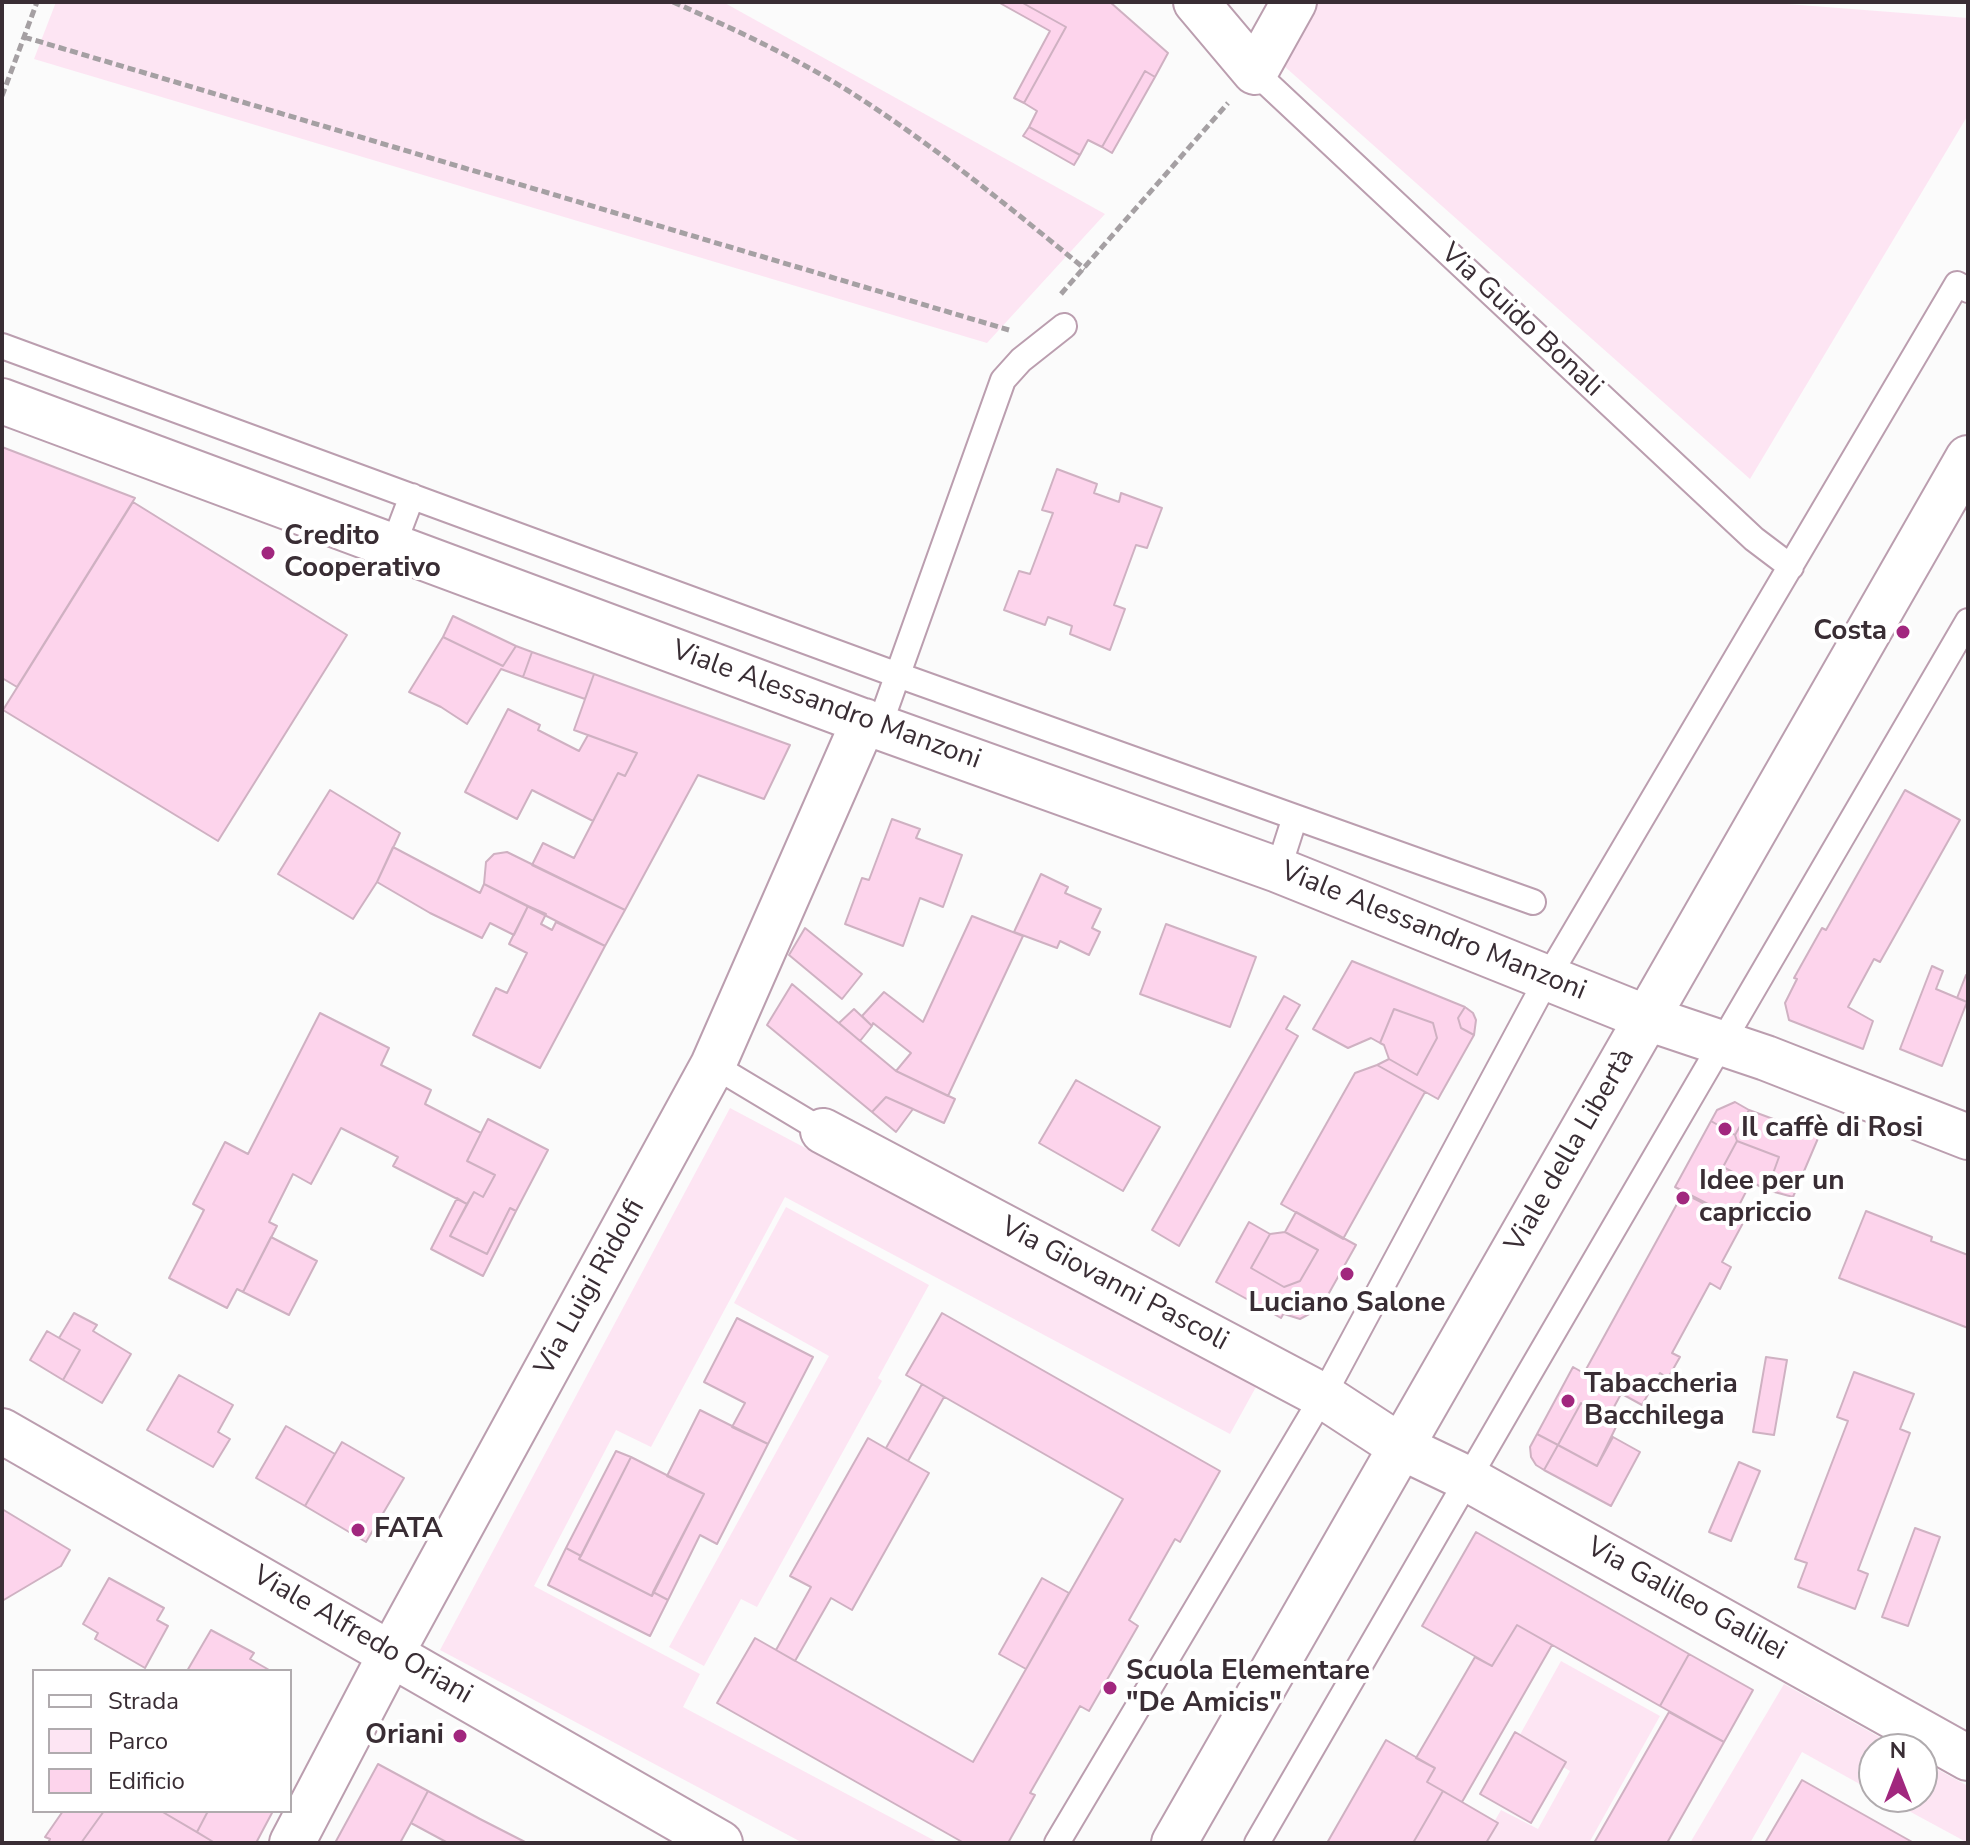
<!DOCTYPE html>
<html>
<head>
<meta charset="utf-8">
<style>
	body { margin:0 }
	#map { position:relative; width:1970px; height:1845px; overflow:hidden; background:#fbfbfb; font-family:"Nunito Sans",sans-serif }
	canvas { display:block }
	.frame { position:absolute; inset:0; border:4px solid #392d34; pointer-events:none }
	.legend { position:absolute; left:32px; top:1669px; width:260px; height:144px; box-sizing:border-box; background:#fff; border:2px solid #b0abae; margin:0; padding:10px 14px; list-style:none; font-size:24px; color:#392d34 }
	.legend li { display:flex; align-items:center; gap:16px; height:40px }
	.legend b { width:40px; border:2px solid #b0abae }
	.north { position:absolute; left:1858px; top:1733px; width:80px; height:80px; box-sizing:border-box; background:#fff; border:2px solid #b0abae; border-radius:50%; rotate:0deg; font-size:22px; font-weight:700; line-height:32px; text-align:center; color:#392d34 }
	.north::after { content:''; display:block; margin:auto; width:28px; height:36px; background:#a1277e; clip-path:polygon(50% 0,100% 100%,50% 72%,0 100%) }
</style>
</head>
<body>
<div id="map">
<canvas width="1970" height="1845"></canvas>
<div class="frame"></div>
<ul class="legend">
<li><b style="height:10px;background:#fff"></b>Strada</li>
<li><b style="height:22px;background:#fde5f3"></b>Parco</li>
<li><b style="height:22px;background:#fdd4ec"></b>Edificio</li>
</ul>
<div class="north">N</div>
</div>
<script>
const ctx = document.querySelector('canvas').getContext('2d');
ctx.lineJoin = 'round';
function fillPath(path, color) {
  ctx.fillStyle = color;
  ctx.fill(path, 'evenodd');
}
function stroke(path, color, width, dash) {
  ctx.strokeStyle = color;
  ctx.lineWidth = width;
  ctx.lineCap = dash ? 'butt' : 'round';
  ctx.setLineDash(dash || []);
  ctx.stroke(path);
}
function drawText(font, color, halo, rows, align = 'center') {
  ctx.font = font + ' "Nunito Sans",sans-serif';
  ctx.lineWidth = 8;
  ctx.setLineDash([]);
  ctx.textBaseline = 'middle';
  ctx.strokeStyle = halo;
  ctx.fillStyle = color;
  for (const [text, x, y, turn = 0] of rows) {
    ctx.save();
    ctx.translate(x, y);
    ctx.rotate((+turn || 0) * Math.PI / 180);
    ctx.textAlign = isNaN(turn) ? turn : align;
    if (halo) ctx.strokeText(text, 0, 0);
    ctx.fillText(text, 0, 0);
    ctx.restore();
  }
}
const green = new Path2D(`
	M 56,2 L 723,2 L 1105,214 L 987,343 L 34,59 Z
	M 1317,2 L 1761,2 L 1968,18 L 1968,115 L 1750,479 L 1284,66 Z
	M 730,1108 L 1256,1387 L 1230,1434 L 785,1197 L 651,1447 L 616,1430 L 534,1586 L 700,1674 L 683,1707 L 939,1843 L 803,1843 L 440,1650 Z
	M 786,1207 L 929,1285 L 878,1378 L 882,1381 L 757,1607 L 741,1599 L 704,1666 L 669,1647 L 829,1356 L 734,1303 Z
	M 1561,1661 L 1660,1716 L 1589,1843 L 1482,1843 L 1501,1810 L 1538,1829 L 1570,1771 L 1517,1740 Z
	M 1784,1684 L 1901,1749 L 1874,1749 L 1874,1792 L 1802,1752 L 1750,1843 L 1690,1843 Z
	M 1922,1761 L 1968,1786 L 1968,1843 L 1883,1797 L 1922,1797 Z`);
const building = new Path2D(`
	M 998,2 L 1021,2 L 1066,27 L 1024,103 L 1014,98 L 1050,31 Z
	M 1021,2 L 1110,2 L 1168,53 L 1155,77 L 1145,71 L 1102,147 L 1088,140 L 1080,155 L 1029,127 L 1037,111 L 1024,103 L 1066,27 Z
	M 1145,71 L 1155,77 L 1112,153 L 1102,147 Z
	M 1029,127 L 1080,155 L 1074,165 L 1023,136 Z
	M 2,447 L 135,498 L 17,687 L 2,678 Z
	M 1057,469 L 1097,484 L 1094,493 L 1119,502 L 1121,493 L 1162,508 L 1147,548 L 1136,545 L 1114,605 L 1125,609 L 1110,650 L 1070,634 L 1072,626 L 1048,617 L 1045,625 L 1004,610 L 1019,571 L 1030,574 L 1053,513 L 1042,510 Z
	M 133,502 L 347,635 L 218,841 L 3,710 Z
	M 453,616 L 516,646 L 503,666 L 443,637 Z
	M 443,637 L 503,666 L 516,646 L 532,652 L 523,677 L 501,669 L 467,724 L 441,707 L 409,692 Z
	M 532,652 L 594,674 L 585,699 L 523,677 Z
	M 594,674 L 790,745 L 764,799 L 698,775 L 625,910 L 532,865 L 543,843 L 574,858 L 618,773 L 625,776 L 637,753 L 574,730 Z
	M 508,709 L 540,725 L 538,730 L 579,751 L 588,735 L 637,753 L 625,776 L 618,773 L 593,821 L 532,790 L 517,819 L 465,792 Z
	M 330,790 L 400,833 L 377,882 L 353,919 L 278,874 Z
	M 1905,790 L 1960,820 L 1880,962 L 1874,959 L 1848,1007 L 1873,1021 L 1863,1049 L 1789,1020 L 1785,1003 L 1797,979 L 1794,978 L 1822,928 L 1826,930 Z
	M 892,819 L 920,829 L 916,838 L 962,855 L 943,907 L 920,898 L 903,946 L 845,924 L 862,878 L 869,880 Z
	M 393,847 L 480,893 L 484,884 L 528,906 L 514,935 L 490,923 L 482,938 L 430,913 L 377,882 Z
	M 507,852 L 625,910 L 605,946 L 484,884 L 486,862 L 494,854 Z
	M 1041,874 L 1068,887 L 1065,893 L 1101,909 L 1092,928 L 1100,932 L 1089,955 L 1060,941 L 1057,948 L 1014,932 Z
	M 528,906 L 546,914 L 541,924 L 552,930 L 556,922 L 605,946 L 540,1068 L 473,1035 L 496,988 L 507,993 L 527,953 L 509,944 Z
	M 972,916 L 1023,936 L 948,1096 L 896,1071 L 911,1053 L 873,1023 L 872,1026 L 862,1016 L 884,992 L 923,1022 Z
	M 1166,924 L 1256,957 L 1230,1027 L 1140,994 Z
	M 805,928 L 862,974 L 842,999 L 789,955 Z
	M 1352,961 L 1465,1007 L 1458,1018 L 1461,1028 L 1474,1035 L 1438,1099 L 1377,1065 L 1389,1059 L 1417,1075 L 1437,1038 L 1433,1023 L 1394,1009 L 1380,1043 L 1371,1038 L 1348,1048 L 1313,1029 Z
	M 1932,966 L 1943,971 L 1936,989 L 1967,1002 L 1942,1066 L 1900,1049 Z
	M 1966,975 L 1968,976 L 1967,1002 L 1957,998 Z
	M 792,984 L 896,1071 L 955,1099 L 944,1123 L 886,1097 L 872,1112 L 767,1025 Z
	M 1284,996 L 1300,1005 L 1286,1029 L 1298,1036 L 1179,1246 L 1152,1230 Z
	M 1465,1007 L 1473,1013 L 1476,1020 L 1474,1035 L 1461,1028 L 1458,1018 Z
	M 854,1009 L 872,1026 L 860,1041 L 839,1023 Z
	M 1394,1009 L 1433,1023 L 1437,1038 L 1417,1075 L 1389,1059 L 1384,1045 L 1380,1043 Z
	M 320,1013 L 389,1048 L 381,1065 L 431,1090 L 425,1104 L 481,1133 L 467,1161 L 495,1175 L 483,1197 L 474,1192 L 467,1204 L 393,1166 L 398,1157 L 341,1128 L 311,1184 L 293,1174 L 269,1222 L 277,1226 L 243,1292 L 237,1289 L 227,1308 L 169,1278 L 204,1210 L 193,1204 L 225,1142 L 248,1154 Z
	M 1377,1065 L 1425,1092 L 1343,1239 L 1281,1204 L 1355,1073 Z
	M 1076,1080 L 1160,1127 L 1123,1191 L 1039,1143 Z
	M 886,1097 L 913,1109 L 896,1132 L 872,1112 Z
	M 1735,1102 L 1749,1110 L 1735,1135 L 1711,1121 L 1717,1110 Z
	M 1749,1110 L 1819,1136 L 1793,1197 L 1767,1190 L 1779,1157 L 1737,1141 L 1735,1135 Z
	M 488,1119 L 548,1150 L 516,1211 L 510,1208 L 487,1254 L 450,1236 L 474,1192 L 483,1197 L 495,1175 L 467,1161 Z
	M 1711,1121 L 1735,1135 L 1737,1141 L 1723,1167 L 1751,1182 L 1733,1217 L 1675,1187 Z
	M 1737,1141 L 1779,1157 L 1767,1190 L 1723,1167 Z
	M 1683,1193 L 1743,1223 L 1722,1262 L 1731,1267 L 1720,1289 L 1710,1283 L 1672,1353 L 1680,1357 L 1668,1378 L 1660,1373 L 1642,1405 L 1584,1373 Z
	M 457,1198 L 467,1204 L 450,1236 L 487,1254 L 510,1208 L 516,1211 L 483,1276 L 431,1249 Z
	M 1866,1211 L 1932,1237 L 1931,1241 L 1968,1255 L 1968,1328 L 1839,1278 Z
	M 1296,1212 L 1356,1245 L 1320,1309 L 1302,1298 L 1291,1301 L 1281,1318 L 1216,1282 L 1249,1222 L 1270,1234 L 1251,1268 L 1284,1287 L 1300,1281 L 1318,1250 L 1285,1232 Z
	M 1285,1232 L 1318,1250 L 1300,1281 L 1284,1287 L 1251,1268 L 1270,1234 Z
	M 271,1237 L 317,1261 L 289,1315 L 243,1292 Z
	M 1302,1298 L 1315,1305 L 1311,1313 L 1300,1319 L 1284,1314 L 1291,1301 Z
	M 74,1313 L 97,1325 L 93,1331 L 131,1354 L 102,1403 L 63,1380 L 80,1350 L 59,1338 Z
	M 942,1313 L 1220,1471 L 1180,1542 L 1175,1539 L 1129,1620 L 1138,1626 L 1089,1711 L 1080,1706 L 1030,1793 L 1035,1795 L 1008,1843 L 964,1843 L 717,1703 L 755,1638 L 973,1762 L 1123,1499 L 906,1375 Z
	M 737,1318 L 813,1357 L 768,1444 L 732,1427 L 745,1403 L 704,1382 Z
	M 47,1331 L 80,1350 L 63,1380 L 30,1360 Z
	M 1766,1357 L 1787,1360 L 1774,1435 L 1753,1432 Z
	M 1573,1367 L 1621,1394 L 1608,1418 L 1581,1403 L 1558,1445 L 1537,1434 Z
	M 1854,1372 L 1914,1394 L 1900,1429 L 1910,1433 L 1858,1570 L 1868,1574 L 1855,1609 L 1798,1587 L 1807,1563 L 1795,1559 L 1848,1421 L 1837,1417 Z
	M 179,1375 L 233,1405 L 218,1432 L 230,1439 L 213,1467 L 147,1430 Z
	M 922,1384 L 944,1397 L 908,1461 L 886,1448 Z
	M 1581,1403 L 1608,1418 L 1616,1427 L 1597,1466 L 1558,1445 Z
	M 700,1410 L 768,1444 L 717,1544 L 700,1535 L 668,1600 L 653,1592 L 704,1494 L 667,1476 Z
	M 286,1426 L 335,1454 L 305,1506 L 256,1478 Z
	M 1537,1434 L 1558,1445 L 1544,1470 L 1536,1465 L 1531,1457 L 1530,1447 Z
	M 1613,1437 L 1640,1452 L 1611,1506 L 1544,1470 L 1558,1445 L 1597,1466 Z
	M 868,1438 L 929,1473 L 852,1610 L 831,1598 L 795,1661 L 776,1650 L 811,1587 L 790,1576 Z
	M 342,1442 L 404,1478 L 366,1542 L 305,1506 Z
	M 616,1451 L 631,1457 L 581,1556 L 566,1548 Z
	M 631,1457 L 704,1494 L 652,1596 L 579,1559 Z
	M 1739,1462 L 1760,1471 L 1731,1541 L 1709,1532 Z
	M 2,1509 L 70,1550 L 61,1566 L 2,1601 Z
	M 1915,1528 L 1940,1537 L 1908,1626 L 1882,1617 Z
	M 1476,1532 L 1689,1654 L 1660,1706 L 1517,1625 L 1492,1666 L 1422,1626 Z
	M 566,1548 L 581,1556 L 579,1559 L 652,1596 L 653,1592 L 668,1600 L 650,1636 L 548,1585 Z
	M 109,1578 L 164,1608 L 157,1620 L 168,1626 L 145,1668 L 95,1639 L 98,1633 L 83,1624 Z
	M 1042,1578 L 1069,1593 L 1026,1669 L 999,1654 Z
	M 1517,1625 L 1552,1645 L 1462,1802 L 1427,1782 L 1435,1768 L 1416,1758 L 1475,1657 L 1492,1666 Z
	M 211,1630 L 254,1653 L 250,1659 L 271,1671 L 187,1671 Z
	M 1689,1654 L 1753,1690 L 1724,1742 L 1660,1706 Z
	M 1669,1712 L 1724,1742 L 1667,1843 L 1594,1843 Z
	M 1515,1732 L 1566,1762 L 1531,1823 L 1480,1794 Z
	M 1386,1740 L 1435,1768 L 1427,1782 L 1443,1791 L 1413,1843 L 1327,1843 Z
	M 378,1764 L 428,1791 L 411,1823 L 400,1843 L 335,1843 Z
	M 1802,1780 L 1914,1843 L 1765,1843 Z
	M 428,1791 L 480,1819 L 527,1843 L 448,1843 L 411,1823 Z
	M 1443,1791 L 1498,1823 L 1486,1843 L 1413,1843 Z
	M 63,1811 L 104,1811 L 81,1843 L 48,1843 L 50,1839 L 45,1837 Z
	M 104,1811 L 161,1811 L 215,1843 L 81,1843 Z
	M 161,1811 L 208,1811 L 197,1832 Z
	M 208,1811 L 273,1811 L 256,1843 L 215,1843 L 197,1832 Z`);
const path = new Path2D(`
	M 673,2 C 732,28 792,56 847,90 C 931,143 1008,206 1085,269
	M 24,37 L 1009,330
	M 2,96 L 37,2
	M 1061,294 L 1228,103`);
const lane = new Path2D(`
	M 1255,72 L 1754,539 L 1791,567
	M 2,346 L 884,670 L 1295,817 L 1278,870
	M 393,546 L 412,496
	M 879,727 L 1003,380 L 1021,360 L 1064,326
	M 1295,817 L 1533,902
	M 713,1065 L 823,1131
	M 1057,1843 L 1323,1396 L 1548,977 L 1957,284 L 1968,290
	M 1257,1843 C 1491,1434 1733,1029 1968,621`);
const street = new Path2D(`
	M 1196,2 L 1255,72 L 1294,2
	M 2,401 L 879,727 L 1278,870 L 1647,1018 L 1766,1058 L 1968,1137
	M 823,1131 L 1323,1396 L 1401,1447 L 1466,1478 L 1968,1758
	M 2,1431 L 720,1843
	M 292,1843 L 392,1652 L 713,1065 L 864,721
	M 1174,1843 L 1968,458`);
const markers = [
	[268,553,8,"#a1277e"],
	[1903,632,8,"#a1277e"],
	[1725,1129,8,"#a1277e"],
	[1683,1198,8,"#a1277e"],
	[1347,1274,8,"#a1277e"],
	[1568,1401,8,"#a1277e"],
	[358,1530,8,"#a1277e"],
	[1110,1688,8,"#a1277e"],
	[460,1736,8,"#a1277e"]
];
const streetNames = [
	["Via Guido Bonali",1521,321,43],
	["Viale Alessandro Manzoni",826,706,20],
	["Viale Alessandro Manzoni",1433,932,22],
	["Viale della Libertà",1571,1151,-60],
	["Via Giovanni Pascoli",1114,1285,28],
	["Via Luigi Ridolfi",591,1288,-61],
	["Via Galileo Galilei",1686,1600,29],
	["Viale Alfredo Oriani",362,1636,30]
];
const poiNames = [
	["Credito",284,537],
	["Cooperativo",284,569],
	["Costa",1887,632,"right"],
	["Il caffè di Rosi",1741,1129],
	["Idee per un",1699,1182],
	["capriccio",1699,1214],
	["Luciano Salone",1347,1304,"center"],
	["Tabaccheria",1584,1385],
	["Bacchilega",1584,1417],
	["FATA",374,1530],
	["Scuola Elementare",1126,1672],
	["\"De Amicis\"",1126,1704],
	["Oriani",444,1736,"right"]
];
fillPath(green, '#fde5f3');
fillPath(building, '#fdd4ec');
stroke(building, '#cfb1c2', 2);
stroke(lane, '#bb9eaf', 28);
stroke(street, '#bb9eaf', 48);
stroke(path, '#a5a0a3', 5, [8, 4]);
stroke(lane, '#fff', 24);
stroke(street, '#fff', 44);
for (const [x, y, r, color] of markers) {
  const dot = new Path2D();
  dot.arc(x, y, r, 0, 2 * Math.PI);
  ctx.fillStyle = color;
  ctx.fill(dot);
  stroke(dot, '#fff', 3);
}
drawText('28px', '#392d34', '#fff', streetNames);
drawText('bold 28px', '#392d34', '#fff', poiNames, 'left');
</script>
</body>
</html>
